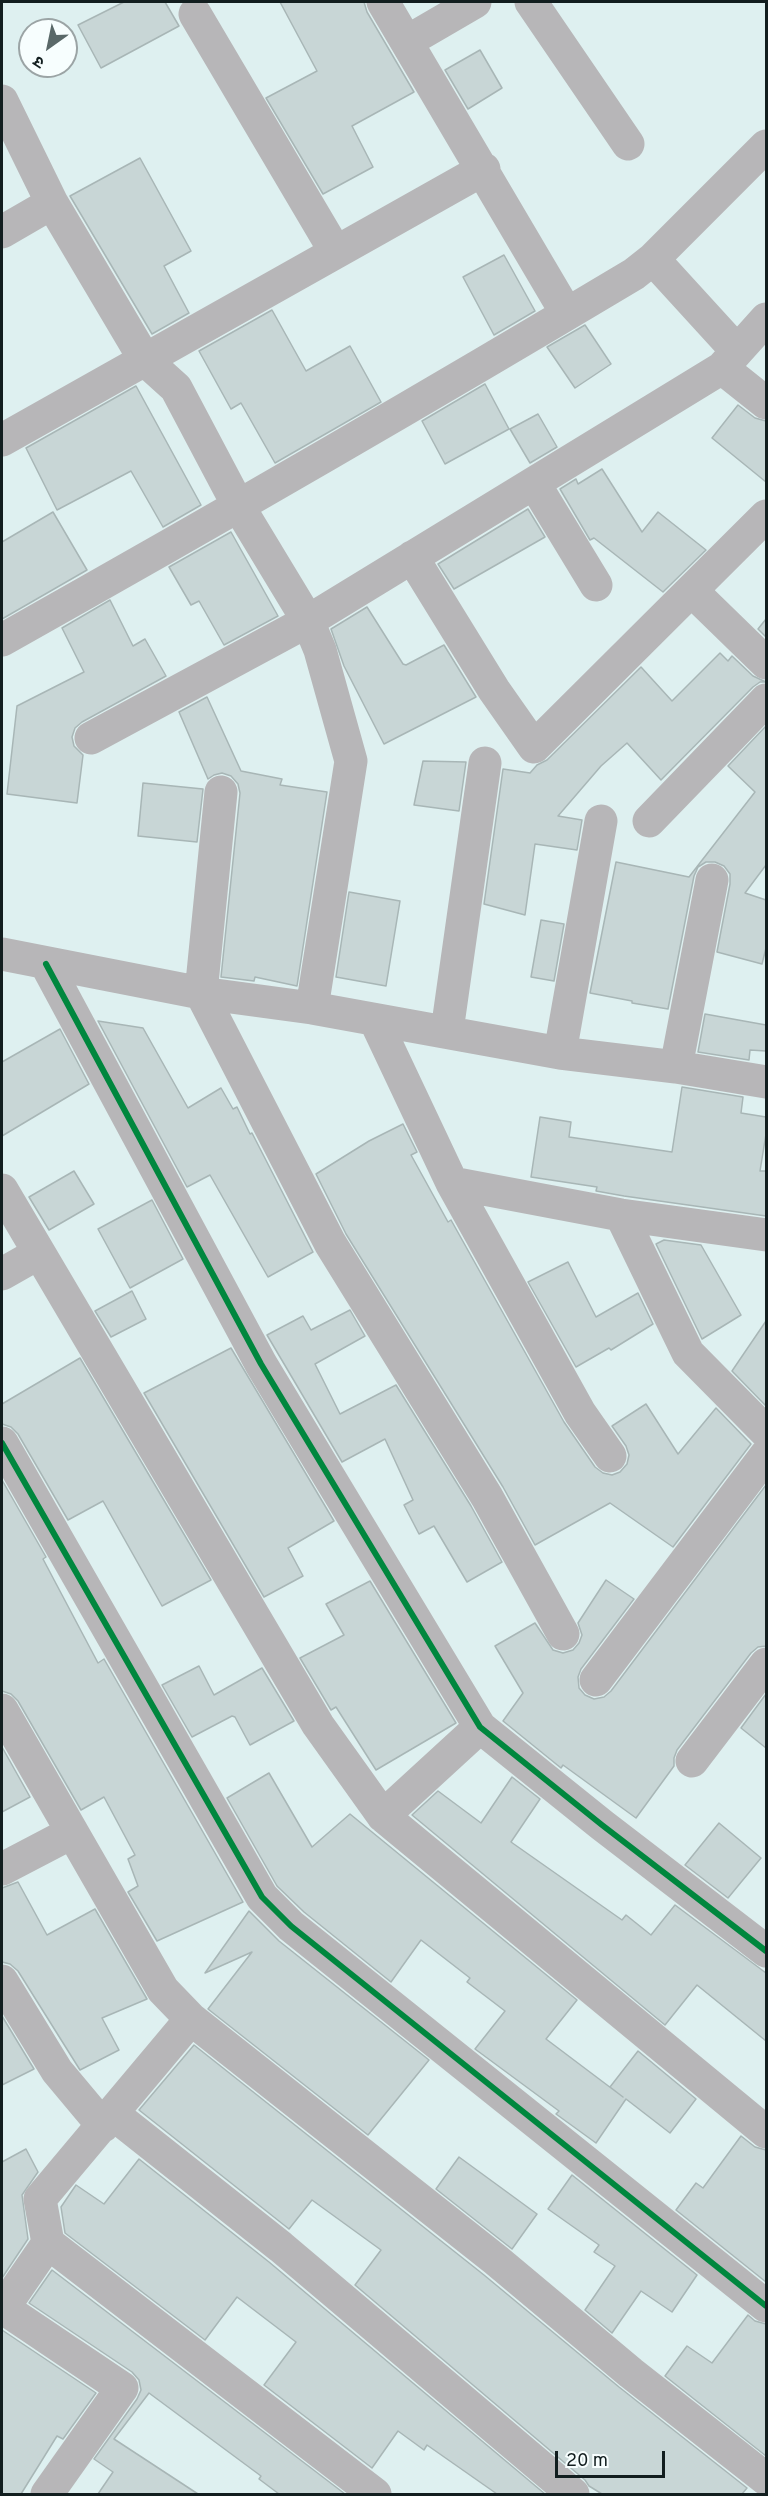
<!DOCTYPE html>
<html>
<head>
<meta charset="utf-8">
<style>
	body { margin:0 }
	#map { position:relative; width:768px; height:2496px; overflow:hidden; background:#def0f0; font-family:Overpass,"Noto Sans Devanagari",sans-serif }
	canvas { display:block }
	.frame { position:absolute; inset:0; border:3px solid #121e1f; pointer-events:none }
	.north { position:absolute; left:18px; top:18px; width:60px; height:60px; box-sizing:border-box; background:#f7fefe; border:2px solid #9ba4a5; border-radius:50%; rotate:213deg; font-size:16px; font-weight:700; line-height:24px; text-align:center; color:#121e1f }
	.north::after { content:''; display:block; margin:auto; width:21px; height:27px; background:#596868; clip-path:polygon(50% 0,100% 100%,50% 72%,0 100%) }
	.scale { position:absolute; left:555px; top:2451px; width:110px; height:27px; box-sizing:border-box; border:3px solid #121e1f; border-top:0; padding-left:8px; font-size:18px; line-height:21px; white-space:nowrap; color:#121e1f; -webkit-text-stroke:4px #f7fefe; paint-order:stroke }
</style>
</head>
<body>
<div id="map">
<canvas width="768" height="2496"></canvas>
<div class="frame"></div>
<div class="north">उ</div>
<div class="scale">20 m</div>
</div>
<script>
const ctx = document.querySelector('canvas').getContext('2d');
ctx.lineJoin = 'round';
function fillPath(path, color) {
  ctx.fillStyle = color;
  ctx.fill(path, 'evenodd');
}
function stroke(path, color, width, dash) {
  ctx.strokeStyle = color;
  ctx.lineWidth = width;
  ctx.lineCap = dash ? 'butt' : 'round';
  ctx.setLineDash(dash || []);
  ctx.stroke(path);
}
const building = new Path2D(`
	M 124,2 L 165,2 L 179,26 L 101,68 L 78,25 Z
	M 280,2 L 364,2 L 367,12 L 414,92 L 352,126 L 373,167 L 323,194 L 266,98 L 317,71 Z
	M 480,50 L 502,88 L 468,109 L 445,70 Z
	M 140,158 L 191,251 L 164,266 L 189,313 L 152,334 L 70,196 Z
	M 504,255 L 535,311 L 494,335 L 463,277 Z
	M 272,310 L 306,371 L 350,346 L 381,402 L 275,463 L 241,403 L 231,409 L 199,351 Z
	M 585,325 L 611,364 L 575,388 L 547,347 Z
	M 485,384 L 509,429 L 445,464 L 422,421 Z
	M 136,386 L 201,505 L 163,527 L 131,471 L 57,510 L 26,448 Z
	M 738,405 L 755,418 L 766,421 L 766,482 L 712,438 Z
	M 538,414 L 557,447 L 530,463 L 510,429 Z
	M 602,469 L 642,532 L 658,512 L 706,550 L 663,592 L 594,538 L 590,540 L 560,489 L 576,479 L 578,484 Z
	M 528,509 L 545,537 L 454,589 L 438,564 Z
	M 53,512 L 87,570 L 2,619 L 2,542 Z
	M 231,532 L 278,616 L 224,645 L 199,601 L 191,605 L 169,567 Z
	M 110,600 L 133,646 L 145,639 L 166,676 L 82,722 L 75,728 L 72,737 L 74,746 L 83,755 L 77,803 L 7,794 L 17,706 L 84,672 L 62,628 Z
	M 367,607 L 403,664 L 406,665 L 444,645 L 476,697 L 384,744 L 344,666 L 331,629 Z
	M 766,619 L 766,637 L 758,629 Z
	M 720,653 L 728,661 L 732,656 L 753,676 L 766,682 L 760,682 L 753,687 L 661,780 L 627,743 L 601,766 L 558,816 L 582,820 L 577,850 L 535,844 L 525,915 L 484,904 L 503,769 L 530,773 L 537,765 L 547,760 L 641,667 L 672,701 Z
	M 207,697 L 241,771 L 282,779 L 280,785 L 327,792 L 297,986 L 255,977 L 254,981 L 221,977 L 240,793 L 238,784 L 231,776 L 222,773 L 214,775 L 208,779 L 179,712 Z
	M 766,726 L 766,865 L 745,893 L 766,900 L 766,948 L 762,964 L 717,952 L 730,884 L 730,874 L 724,866 L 715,862 L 706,862 L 698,867 L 694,876 L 668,1009 L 632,1003 L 632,1001 L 590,993 L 616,862 L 689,877 L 755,792 L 728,766 Z
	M 423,761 L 466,762 L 459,811 L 414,805 Z
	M 143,783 L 203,789 L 197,842 L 138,836 Z
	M 349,892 L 400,901 L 386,986 L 336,977 Z
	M 541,920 L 564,924 L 554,981 L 531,977 Z
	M 705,1014 L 766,1025 L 766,1051 L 750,1050 L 749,1060 L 698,1052 Z
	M 98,1021 L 143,1028 L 188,1108 L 221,1088 L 233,1109 L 237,1107 L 250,1134 L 252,1133 L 313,1252 L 268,1277 L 210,1175 L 187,1187 Z
	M 60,1029 L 89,1084 L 2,1136 L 2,1062 Z
	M 682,1087 L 743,1097 L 741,1113 L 766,1117 L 766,1134 L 760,1171 L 766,1171 L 766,1216 L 624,1196 L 596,1191 L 597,1187 L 531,1177 L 540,1117 L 571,1122 L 569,1137 L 672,1152 Z
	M 403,1124 L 417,1152 L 411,1155 L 448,1222 L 451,1220 L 564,1422 L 595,1467 L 603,1473 L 612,1475 L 620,1472 L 627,1464 L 629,1455 L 626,1446 L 612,1426 L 646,1404 L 678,1454 L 716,1408 L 751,1444 L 673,1547 L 610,1503 L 535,1545 L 503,1487 L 346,1234 L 316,1174 L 369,1141 Z
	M 74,1171 L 94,1204 L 49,1230 L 29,1197 Z
	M 152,1200 L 183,1259 L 130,1288 L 98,1229 Z
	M 664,1240 L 701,1245 L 741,1315 L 702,1339 L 656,1244 Z
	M 568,1262 L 596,1317 L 638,1293 L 653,1324 L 611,1350 L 609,1348 L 576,1367 L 528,1282 Z
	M 132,1291 L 146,1319 L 111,1337 L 95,1311 Z
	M 350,1310 L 365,1336 L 315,1364 L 340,1414 L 396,1385 L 471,1506 L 502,1562 L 467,1582 L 434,1526 L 419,1534 L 404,1505 L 413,1500 L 385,1439 L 342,1462 L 267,1335 L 303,1316 L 311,1330 Z
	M 766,1321 L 766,1406 L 732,1371 Z
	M 231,1348 L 334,1521 L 288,1548 L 303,1576 L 264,1597 L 144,1393 Z
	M 80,1358 L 211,1580 L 162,1606 L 103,1501 L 68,1520 L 18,1434 L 11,1427 L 2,1424 L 2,1404 Z
	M 2,1480 L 46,1557 L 43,1559 L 98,1663 L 104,1659 L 243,1902 L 157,1941 L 128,1892 L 138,1886 L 128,1859 L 135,1855 L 104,1797 L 81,1810 L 18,1701 L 11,1694 L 2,1691 Z
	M 766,1485 L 766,1646 L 758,1647 L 751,1653 L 677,1750 L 674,1758 L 674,1766 L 636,1818 L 563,1765 L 561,1768 L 503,1721 L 523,1693 L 495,1646 L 535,1623 L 553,1650 L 563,1653 L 573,1650 L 579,1643 L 582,1635 L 578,1623 L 606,1580 L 634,1599 L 581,1669 L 578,1677 L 579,1688 L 585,1695 L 594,1699 L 604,1697 L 611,1691 Z
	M 370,1581 L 456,1723 L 376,1770 L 336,1707 L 331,1710 L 300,1658 L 344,1635 L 326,1604 Z
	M 199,1666 L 214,1695 L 262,1668 L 294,1721 L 250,1745 L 235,1717 L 232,1716 L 192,1737 L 162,1685 Z
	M 766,1694 L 766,1748 L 741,1728 Z
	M 2,1747 L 30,1797 L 2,1812 Z
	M 269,1773 L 312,1847 L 350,1814 L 577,2000 L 546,2039 L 623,2097 L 610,2087 L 638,2051 L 696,2099 L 670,2133 L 626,2099 L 596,2143 L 556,2114 L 559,2111 L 475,2049 L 505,2011 L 467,1982 L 470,1978 L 421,1940 L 391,1982 L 304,1912 L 277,1886 L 227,1798 Z
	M 512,1777 L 540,1799 L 511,1842 L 622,1920 L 626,1915 L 651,1935 L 675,1905 L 766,1973 L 766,2041 L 697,1985 L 665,2025 L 412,1815 L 438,1791 L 481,1823 Z
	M 719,1823 L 761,1858 L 728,1898 L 685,1865 Z
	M 18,1882 L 47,1935 L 95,1909 L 147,1999 L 102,2018 L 119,2050 L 80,2070 L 18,1971 L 10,1964 L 2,1962 L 2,1888 Z
	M 249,1911 L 279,1941 L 429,2060 L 368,2135 L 208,2009 L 252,1952 L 205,1973 Z
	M 2,2016 L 34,2069 L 2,2085 Z
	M 194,2045 L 484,2275 L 619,2387 L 747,2488 L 742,2494 L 602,2494 L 589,2486 L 585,2480 L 355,2285 L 381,2250 L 312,2200 L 289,2229 L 139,2110 Z
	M 741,2136 L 755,2147 L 766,2150 L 766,2282 L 676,2210 L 696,2183 L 703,2188 Z
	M 26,2149 L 38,2172 L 22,2195 L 28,2239 L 2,2278 L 2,2162 Z
	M 459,2157 L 537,2214 L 512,2249 L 436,2189 Z
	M 139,2159 L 269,2262 L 545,2494 L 497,2494 L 427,2445 L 424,2450 L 398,2431 L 372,2468 L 264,2385 L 296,2342 L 237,2297 L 205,2340 L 65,2233 L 61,2207 L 76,2185 L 104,2204 Z
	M 572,2175 L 697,2275 L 672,2312 L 641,2291 L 612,2333 L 585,2310 L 615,2266 L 594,2252 L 599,2245 L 548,2209 Z
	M 52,2270 L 345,2494 L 279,2494 L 259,2479 L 261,2476 L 149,2393 L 114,2439 L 198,2494 L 98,2494 L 113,2472 L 94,2459 L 137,2399 L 141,2390 L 139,2380 L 132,2372 L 29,2303 Z
	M 748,2315 L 755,2321 L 766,2324 L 766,2456 L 665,2376 L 687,2346 L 712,2363 Z
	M 2,2330 L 96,2393 L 63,2439 L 57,2436 L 21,2494 L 2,2494 Z`);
const street = new Path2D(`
	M 383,2 L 567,314
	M 531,2 L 628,144
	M 195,14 L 335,251
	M 408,41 L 475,2
	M 2,101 L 52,203 L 145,360 L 176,388 L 239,507 L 308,621 L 320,650 L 351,761 L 312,1008
	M 2,232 L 52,203
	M 653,259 L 737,351
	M 766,319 L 722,368 L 766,403
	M 2,440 L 484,169
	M 534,483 L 596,585
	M 412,557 L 494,690 L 534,747 L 766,516
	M 692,591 L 766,663
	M 2,640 C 214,521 425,399 634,274 L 653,259 L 766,146
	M 91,738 L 308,621 L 722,368
	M 221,792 L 201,993 L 330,1243 L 487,1497 L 563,1634
	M 649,821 L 766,700
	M 2,954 L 201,993 L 312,1008 L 560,1053 L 676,1067 L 766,1082
	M 46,964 L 261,1364 L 480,1727 L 602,1825 L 766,1951
	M 375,1020 L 452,1183 L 580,1413 L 610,1456
	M 447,1031 L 485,763
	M 560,1053 L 601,821
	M 676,1067 L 712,880
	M 452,1183 L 621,1215 L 766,1235
	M 2,1190 L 318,1725 L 383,1816 L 766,2132
	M 621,1215 L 688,1353 L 766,1432
	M 2,1274 L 39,1253
	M 2,1443 L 262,1897 L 291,1926 L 766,2306
	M 596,1680 L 766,1455
	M 2,1710 L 163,1990 L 191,2019 L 496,2260 L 631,2373 L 766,2479
	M 692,1761 L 766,1664
	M 383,1816 L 480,1727
	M 2,1869 L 71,1833
	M 2,1981 L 57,2071 L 103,2126
	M 113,2114 L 281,2247 L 573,2494
	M 48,2243 L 375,2494
	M 3,2308 L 122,2388 L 47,2494
	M 2,2310 L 48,2243 L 40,2199 L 191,2019`);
const cycleway = new Path2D(`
	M 46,964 L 261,1364 L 480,1727 L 602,1825 L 766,1951
	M 2,1443 L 262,1897 L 291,1926 L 766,2306`);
fillPath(building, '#c8d6d6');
stroke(building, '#a8b6b6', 1.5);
stroke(street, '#b7b6b8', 33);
stroke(cycleway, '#00873e', 6);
</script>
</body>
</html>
